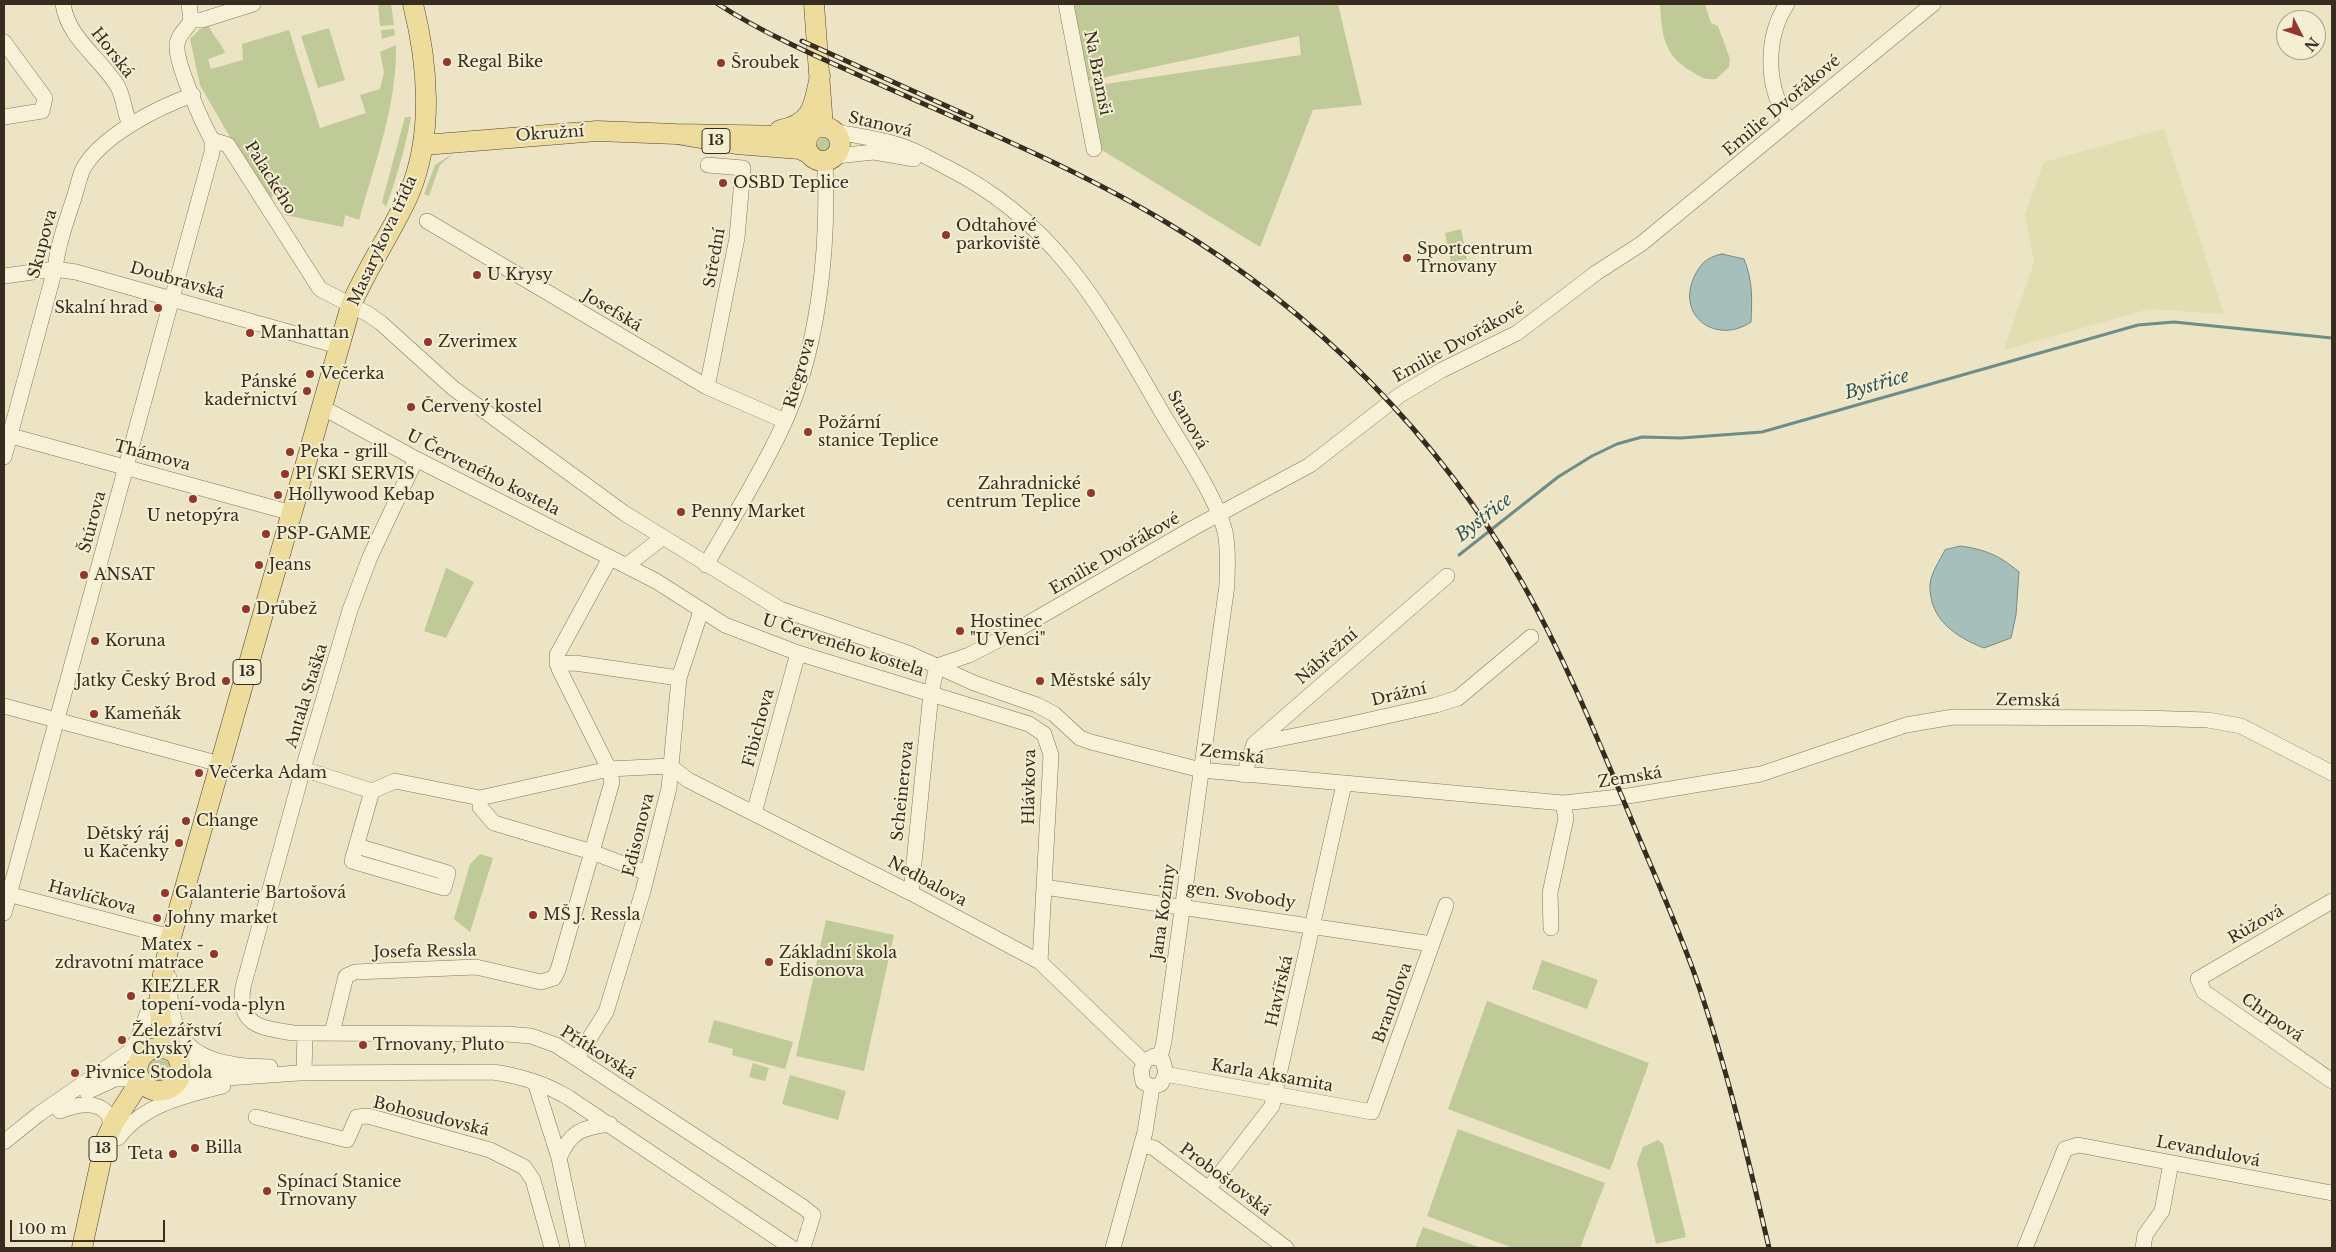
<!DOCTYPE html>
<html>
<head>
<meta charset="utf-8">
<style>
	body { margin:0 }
	#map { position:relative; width:2336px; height:1252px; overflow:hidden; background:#ece4c4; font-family:"Libre Baskerville",serif }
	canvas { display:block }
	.frame { position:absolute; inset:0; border:5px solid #372c1f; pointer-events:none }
	.north { position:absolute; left:2276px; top:10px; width:50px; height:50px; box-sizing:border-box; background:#f4eed3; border:1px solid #a8a08b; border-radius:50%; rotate:131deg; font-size:14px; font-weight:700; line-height:20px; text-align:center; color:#372c1f }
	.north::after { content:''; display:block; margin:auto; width:18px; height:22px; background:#92362e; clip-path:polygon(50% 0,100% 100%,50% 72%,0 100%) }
	.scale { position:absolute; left:10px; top:1220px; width:155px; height:22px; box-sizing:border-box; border:2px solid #372c1f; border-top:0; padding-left:6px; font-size:15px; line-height:18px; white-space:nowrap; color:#372c1f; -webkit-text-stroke:4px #f4eed3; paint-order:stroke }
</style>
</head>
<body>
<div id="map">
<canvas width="2336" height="1252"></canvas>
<div class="frame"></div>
<div class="north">N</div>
<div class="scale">100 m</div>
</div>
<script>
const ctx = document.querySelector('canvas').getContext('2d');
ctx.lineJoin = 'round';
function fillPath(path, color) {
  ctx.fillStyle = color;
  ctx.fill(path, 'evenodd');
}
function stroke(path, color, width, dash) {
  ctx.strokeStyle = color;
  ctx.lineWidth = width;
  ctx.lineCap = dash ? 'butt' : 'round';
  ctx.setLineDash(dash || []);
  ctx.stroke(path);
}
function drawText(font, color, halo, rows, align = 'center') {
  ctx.font = font + ' "Libre Baskerville",serif';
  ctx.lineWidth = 4;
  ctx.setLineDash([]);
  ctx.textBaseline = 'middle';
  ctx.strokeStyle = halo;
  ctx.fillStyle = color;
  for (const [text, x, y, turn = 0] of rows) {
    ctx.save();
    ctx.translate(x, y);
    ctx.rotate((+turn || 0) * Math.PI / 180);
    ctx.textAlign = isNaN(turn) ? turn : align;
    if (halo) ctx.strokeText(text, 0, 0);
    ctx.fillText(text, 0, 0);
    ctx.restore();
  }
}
const farmland = new Path2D(`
	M 2164,129 L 2224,314 L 2149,309 L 2004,350 L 2034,262 L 2025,214 L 2044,162 Z`);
const green = new Path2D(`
	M 378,4 L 391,4 L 394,25 L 380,26 Z
	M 1074,4 L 1338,4 L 1362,105 L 1313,110 L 1260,247 L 1097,147 L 1085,87 L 1301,55 L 1299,36 L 1088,81 Z
	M 1660,4 L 1705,4 L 1711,23 L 1718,26 L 1730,59 L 1729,67 L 1716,79 C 1705,80 1700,77 1691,71 C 1663,55 1662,34 1660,4 Z
	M 209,26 C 213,37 221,42 225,53 L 208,59 L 211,69 L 243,60 L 242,44 L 289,30 L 320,128 L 366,113 L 360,95 L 380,89 L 384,72 L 380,52 L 396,45 C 397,106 375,162 359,220 L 345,215 L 343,227 L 285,215 L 290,199 L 280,197 L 278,193 L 266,200 L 200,85 L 190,39 L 200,29 Z
	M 329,28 L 345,80 L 318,88 L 301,36 Z
	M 394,29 L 395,35 L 382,39 L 381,30 Z
	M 405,117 L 411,117 C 405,148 397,177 386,207 L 382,202 Z
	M817 145a7 7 0 1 1 14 0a7 7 0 1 1-14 0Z
	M 454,153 L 440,165 L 429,196 L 424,194 L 435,165 Z
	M 1461,229 L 1467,259 L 1451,262 L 1445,233 Z
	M 446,568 L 474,582 L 446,638 L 424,631 Z
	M 480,854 L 493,858 L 470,932 L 454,919 L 470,864 Z
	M 826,920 L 894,935 L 864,1071 L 796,1056 Z
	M 1542,960 L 1598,980 L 1587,1009 L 1532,989 Z
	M 1487,1001 L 1649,1063 L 1610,1170 L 1448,1109 Z
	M 714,1020 L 793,1042 L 785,1069 L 732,1055 L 733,1049 L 708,1042 Z
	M148 1069a12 12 0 1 1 24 0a12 12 0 1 1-24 0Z
	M 753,1063 L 769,1068 L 765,1081 L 749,1077 Z
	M 790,1075 L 846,1091 L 838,1120 L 782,1104 Z
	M 1458,1129 L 1605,1183 L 1580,1248 L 1513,1248 L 1427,1216 Z
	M 1658,1140 L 1663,1144 L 1686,1237 L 1656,1244 L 1637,1163 L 1643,1147 Z
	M 1423,1227 L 1481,1248 L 1415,1248 Z`);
const water = new Path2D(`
	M 1722,254 L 1744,259 C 1753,281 1752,299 1751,322 C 1717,345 1676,317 1694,277 C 1701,263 1707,257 1722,254 Z
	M 1961,546 C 1986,550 1999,555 2019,572 L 2016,615 L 2011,638 L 1984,648 C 1956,637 1930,620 1930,587 C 1929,576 1940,560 1945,550 Z`);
const stream = new Path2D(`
	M 1459,555 L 1558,477 L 1592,456 L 1617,444 L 1642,437 L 1681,438 L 1762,432 L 2138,325 L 2174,322 L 2332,338`);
const minor = new Path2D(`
	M 63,4 C 68,38 99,57 117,85 C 124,97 124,112 130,125
	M 1066,4 L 1094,149
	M 1787,4 C 1765,37 1765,90 1790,121
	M 191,20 L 202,20 L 253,4
	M 4,42 L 45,98 L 42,111 L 4,117
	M 836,132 C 858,136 881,139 902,146 C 918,151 932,160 946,167 C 1056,222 1101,307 1160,409 C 1179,442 1217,497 1225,532 C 1229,549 1227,568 1227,585 L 1164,1041 L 1160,1058
	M 212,140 L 228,145 L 320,289 L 368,314 L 381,323 L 453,388 L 624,513 L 780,609 L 908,653 L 974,683 L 1037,705 L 1054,714 L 1080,738 L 1091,742 L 1201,770 L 1563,803 L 1628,796 L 1761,774 L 1906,725 L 1953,717 L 2144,718 L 2208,720 L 2241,726 L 2332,773
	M 836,156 L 874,152 L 914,159
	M 427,221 L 707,387 L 785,421
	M 4,276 L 55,269 L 76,272 L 338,346
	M 707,387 L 737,238 L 743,168 L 708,165
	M 322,407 L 416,459 L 656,581 L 725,625 L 798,653 L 1029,724 L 1044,734 L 1051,755 L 1040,962
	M 4,434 L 292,513
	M 4,457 L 55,269 C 58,244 66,222 74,198 C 77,189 79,178 83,169 C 101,136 158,107 193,95
	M 416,459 L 370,557 L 350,610 L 303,769 L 243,987 C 237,1027 263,1028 293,1033 L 506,1034 L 531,1036 L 556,1045 L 803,1207 L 813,1215 L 803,1248
	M 706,565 C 731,521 758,478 780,432 C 819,353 829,248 825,161
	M 626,566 L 662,538
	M 557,664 L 575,663 L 679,678
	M 937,666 L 969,655 L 1010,634 L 1195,527 L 1310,465 L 1400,395 L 1442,370 L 1517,333 L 1596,273 L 1641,244 L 1933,4
	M 4,706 L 220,764
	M 1254,744 L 1338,727 L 1436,705 L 1458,698 L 1531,637
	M 670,766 L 688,780 L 911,893 L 1040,962 L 1144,1062
	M 303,769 L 372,791 L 395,781 L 480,798 L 609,769 L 670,766
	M 1244,775 L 1254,744 L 1447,576
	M 480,798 L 480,807 L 494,823 L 592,852 L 647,873
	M 754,813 L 798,653
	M 357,846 L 448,873 L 444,888 L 352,861 L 372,791
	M 1044,887 L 1432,944
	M 4,893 L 171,937 L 171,947
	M 911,893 L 931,693 L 937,666
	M 2332,901 L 2198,979 L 2204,992 L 2332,1081
	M 4,913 L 212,152 L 212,140 C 202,122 176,64 177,46 C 177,34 187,30 191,20 L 189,4
	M 1551,928 L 1550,893 L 1566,818 L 1563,803
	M 169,978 C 170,1026 179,1055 232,1064 C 245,1067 258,1066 270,1067
	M 332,1033 L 346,976 L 355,972 L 476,967 L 541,982 L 554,978 L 558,970 L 612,782 L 609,769 L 559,669 L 557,655 L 610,558
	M 178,1056 L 197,1068 L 227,1071
	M 1154,1056 L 1163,1061 L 1166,1073 L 1161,1084 L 1152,1087 L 1143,1082 L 1141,1071 L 1145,1061 Z
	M 577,1058 L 606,1012 L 643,891 L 669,788 L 679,678 L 701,611
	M 304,1073 L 305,1033
	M 1165,1074 L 1372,1112 L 1446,905
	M 535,1082 L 559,1158 L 578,1248
	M 170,1089 L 212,1079 L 299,1073 L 493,1072 C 521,1076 546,1084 569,1098 L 792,1248
	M 87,1092 L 115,1079 L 140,1079
	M 60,1111 C 76,1105 96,1099 109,1115 L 111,1129
	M 256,1117 L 347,1140 L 357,1117 L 368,1116 L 490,1150 L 524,1167 L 533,1180 L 552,1248
	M 118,1138 C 143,1105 183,1096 223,1086
	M 4,1142 L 39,1114 L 129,1052 L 138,1039 L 150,1006
	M 1141,1145 L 1154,1148 L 1286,1248
	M 559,1158 C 571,1131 581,1128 610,1124
	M 1209,1188 L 1272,1106 L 1344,784
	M 1113,1248 L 1145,1132 L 1152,1087
	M 2025,1248 L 2065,1149 L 2078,1145 L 2332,1193
	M 2143,1248 L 2145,1235 L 2162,1211 L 2171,1163`);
const major = new Path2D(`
	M 814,4 L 823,127
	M806 144a17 17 0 1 1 34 0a17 17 0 1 1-34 0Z
	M 780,130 C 813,124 814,105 820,76
	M 809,135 L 791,136 L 676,134 L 736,144 L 800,149 L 810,154
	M 424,145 L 597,131 L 676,134
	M 175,1053 C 149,1034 123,1069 147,1087 C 160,1096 179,1088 181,1072 C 183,1059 164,1037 161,1020 C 156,993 166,963 171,937 L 351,305 C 368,266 392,232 409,194 C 434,135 428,64 413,4
	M 82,1248 L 105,1142 L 114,1122 L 141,1080`);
const rail = new Path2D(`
	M 718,4 C 766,35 820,58 872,81 C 972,126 1075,167 1169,224 C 1315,311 1439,436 1523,584 C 1563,655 1594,730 1625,804 C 1649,863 1676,921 1697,981 C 1727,1068 1748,1158 1769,1248
	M 802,41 L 971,117`);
const markers = [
	[447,62,5,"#92362e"],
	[721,63,5,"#92362e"],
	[723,183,5,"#92362e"],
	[946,235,5,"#92362e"],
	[1407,258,5,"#92362e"],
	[477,275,5,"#92362e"],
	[158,308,5,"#92362e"],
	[250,333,5,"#92362e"],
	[428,342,5,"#92362e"],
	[310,374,5,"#92362e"],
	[307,391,5,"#92362e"],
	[411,407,5,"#92362e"],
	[808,432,5,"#92362e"],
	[290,452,5,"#92362e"],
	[285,474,5,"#92362e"],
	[1091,493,5,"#92362e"],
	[278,495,5,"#92362e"],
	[193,499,5,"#92362e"],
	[681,512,5,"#92362e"],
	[266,534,5,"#92362e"],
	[259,565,5,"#92362e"],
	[84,575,5,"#92362e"],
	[246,609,5,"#92362e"],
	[960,631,5,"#92362e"],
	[95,641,5,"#92362e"],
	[226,681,5,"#92362e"],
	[1040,681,5,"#92362e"],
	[94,714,5,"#92362e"],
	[199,773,5,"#92362e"],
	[186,821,5,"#92362e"],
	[179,843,5,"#92362e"],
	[165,893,5,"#92362e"],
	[533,915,5,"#92362e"],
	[157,918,5,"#92362e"],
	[214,954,5,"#92362e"],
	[769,962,5,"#92362e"],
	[131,996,5,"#92362e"],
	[122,1040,5,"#92362e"],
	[363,1045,5,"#92362e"],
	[75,1073,5,"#92362e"],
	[195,1148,5,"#92362e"],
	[173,1154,5,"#92362e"],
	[267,1191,5,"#92362e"]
];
const shields = [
	[716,141,28],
	[247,672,28],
	[103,1149,28]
];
const shieldNames = [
	["13",716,141],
	["13",247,672],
	["13",103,1149]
];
const streetNames = [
	["Horská",112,53,52],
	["Na Bramši",1097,73,79],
	["Emilie Dvořákové",1782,106,-40],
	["Stanová",880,125,13],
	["Okružní",550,134,-4],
	["Palackého",270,178,58],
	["Masarykova třída",383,241,-65],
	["Skupova",43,244,-75],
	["Střední",715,258,-80],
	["Doubravská",177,281,16],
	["Josefská",612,311,31],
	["Emilie Dvořákové",1459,343,-29],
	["Riegrova",800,373,-74],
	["Stanová",1187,420,60],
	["Thámova",152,456,15],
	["U Červeného kostela",483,473,27],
	["Štúrova",93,522,-75],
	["Emilie Dvořákové",1115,554,-30],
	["U Červeného kostela",843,646,18],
	["Nábřežní",1327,657,-41],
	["Drážní",1399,695,-13],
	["Antala Staška",307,696,-73],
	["Zemská",2028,701,1],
	["Fibichova",759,728,-75],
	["Zemská",1232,755,7],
	["Zemská",1630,778,-9],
	["Hlávkova",1030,787,-89],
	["Scheinerova",903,791,-84],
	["Edisonova",639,835,-76],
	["Nedbalova",927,882,28],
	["gen. Svobody",1241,896,8],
	["Havlíčkova",92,898,15],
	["Jana Koziny",1164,912,-82],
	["Růžová",2256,925,-30],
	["Josefa Ressla",425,952,-1],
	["Havířská",1280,991,-77],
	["Brandlova",1393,1003,-70],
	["Chrpová",2272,1018,35],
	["Přítkovská",598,1053,32],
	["Karla Aksamita",1272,1076,10],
	["Bohosudovská",431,1117,14],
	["Levandulová",2208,1152,11],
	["Proboštovská",1225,1180,37]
];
const poiNames = [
	["Regal Bike",457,62],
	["Šroubek",731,63],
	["OSBD Teplice",733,183],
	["Odtahové",956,226],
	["parkoviště",956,244],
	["Sportcentrum",1417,249],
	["Trnovany",1417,267],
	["U Krysy",487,275],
	["Skalní hrad",148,308,"right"],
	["Manhattan",260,333],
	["Zverimex",438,342],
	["Večerka",320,374],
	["Pánské",297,382,"right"],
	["kadeřnictví",297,400,"right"],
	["Červený kostel",421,407],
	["Požární",818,423],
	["stanice Teplice",818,441],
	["Peka - grill",300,452],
	["PI SKI SERVIS",295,474],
	["Zahradnické",1081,484,"right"],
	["centrum Teplice",1081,502,"right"],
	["Hollywood Kebap",288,495],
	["Penny Market",691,512],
	["U netopýra",193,516,"center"],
	["PSP-GAME",276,534],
	["Jeans",269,565],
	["ANSAT",94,575],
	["Drůbež",256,609],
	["Hostinec",970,622],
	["\"U Venci\"",970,640],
	["Koruna",105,641],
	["Jatky Český Brod",216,681,"right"],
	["Městské sály",1050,681],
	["Kameňák",104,714],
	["Večerka Adam",209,773],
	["Change",196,821],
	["Dětský ráj",169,834,"right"],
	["u Kačenky",169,852,"right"],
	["Galanterie Bartošová",175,893],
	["MŠ J. Ressla",543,915],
	["Johny market",167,918],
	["Matex -",204,945,"right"],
	["zdravotní matrace",204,963,"right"],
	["Základní škola",779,953],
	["Edisonova",779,971],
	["KIEZLER",141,987],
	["topení-voda-plyn",141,1005],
	["Železářství",132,1031],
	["Chyský",132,1049],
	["Trnovany, Pluto",373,1045],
	["Pivnice Stodola",85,1073],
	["Billa",205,1148],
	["Teta",163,1154,"right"],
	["Spínací Stanice",277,1182],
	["Trnovany",277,1200]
];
const waterNames = [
	["Bystřice",1877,385,-16],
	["Bystřice",1484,518,-38]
];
fillPath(farmland, '#e1deb2');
fillPath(green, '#bfca98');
fillPath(water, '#a6bfba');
stroke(water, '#6d8d88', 1);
stroke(stream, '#6d8d88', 3);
stroke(minor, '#86765b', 16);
stroke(major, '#54442f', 21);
stroke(minor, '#f7f1d7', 15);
stroke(major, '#eedc9d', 20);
stroke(rail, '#372c1f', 5);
stroke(rail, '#f4eed3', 3, [9]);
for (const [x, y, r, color] of markers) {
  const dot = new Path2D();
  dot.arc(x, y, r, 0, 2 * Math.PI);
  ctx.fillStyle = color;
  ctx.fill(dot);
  stroke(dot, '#f4eed3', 2);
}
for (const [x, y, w] of shields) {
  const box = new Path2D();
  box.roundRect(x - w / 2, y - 12.5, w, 25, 4);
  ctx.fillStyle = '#f4eed3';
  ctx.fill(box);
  stroke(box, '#372c1f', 1);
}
drawText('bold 15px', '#372c1f', null, shieldNames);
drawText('16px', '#372c1f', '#f4eed3', streetNames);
drawText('16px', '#372c1f', '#f4eed3', poiNames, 'left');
drawText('italic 18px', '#2e5556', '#f4eed3', waterNames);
</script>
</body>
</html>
